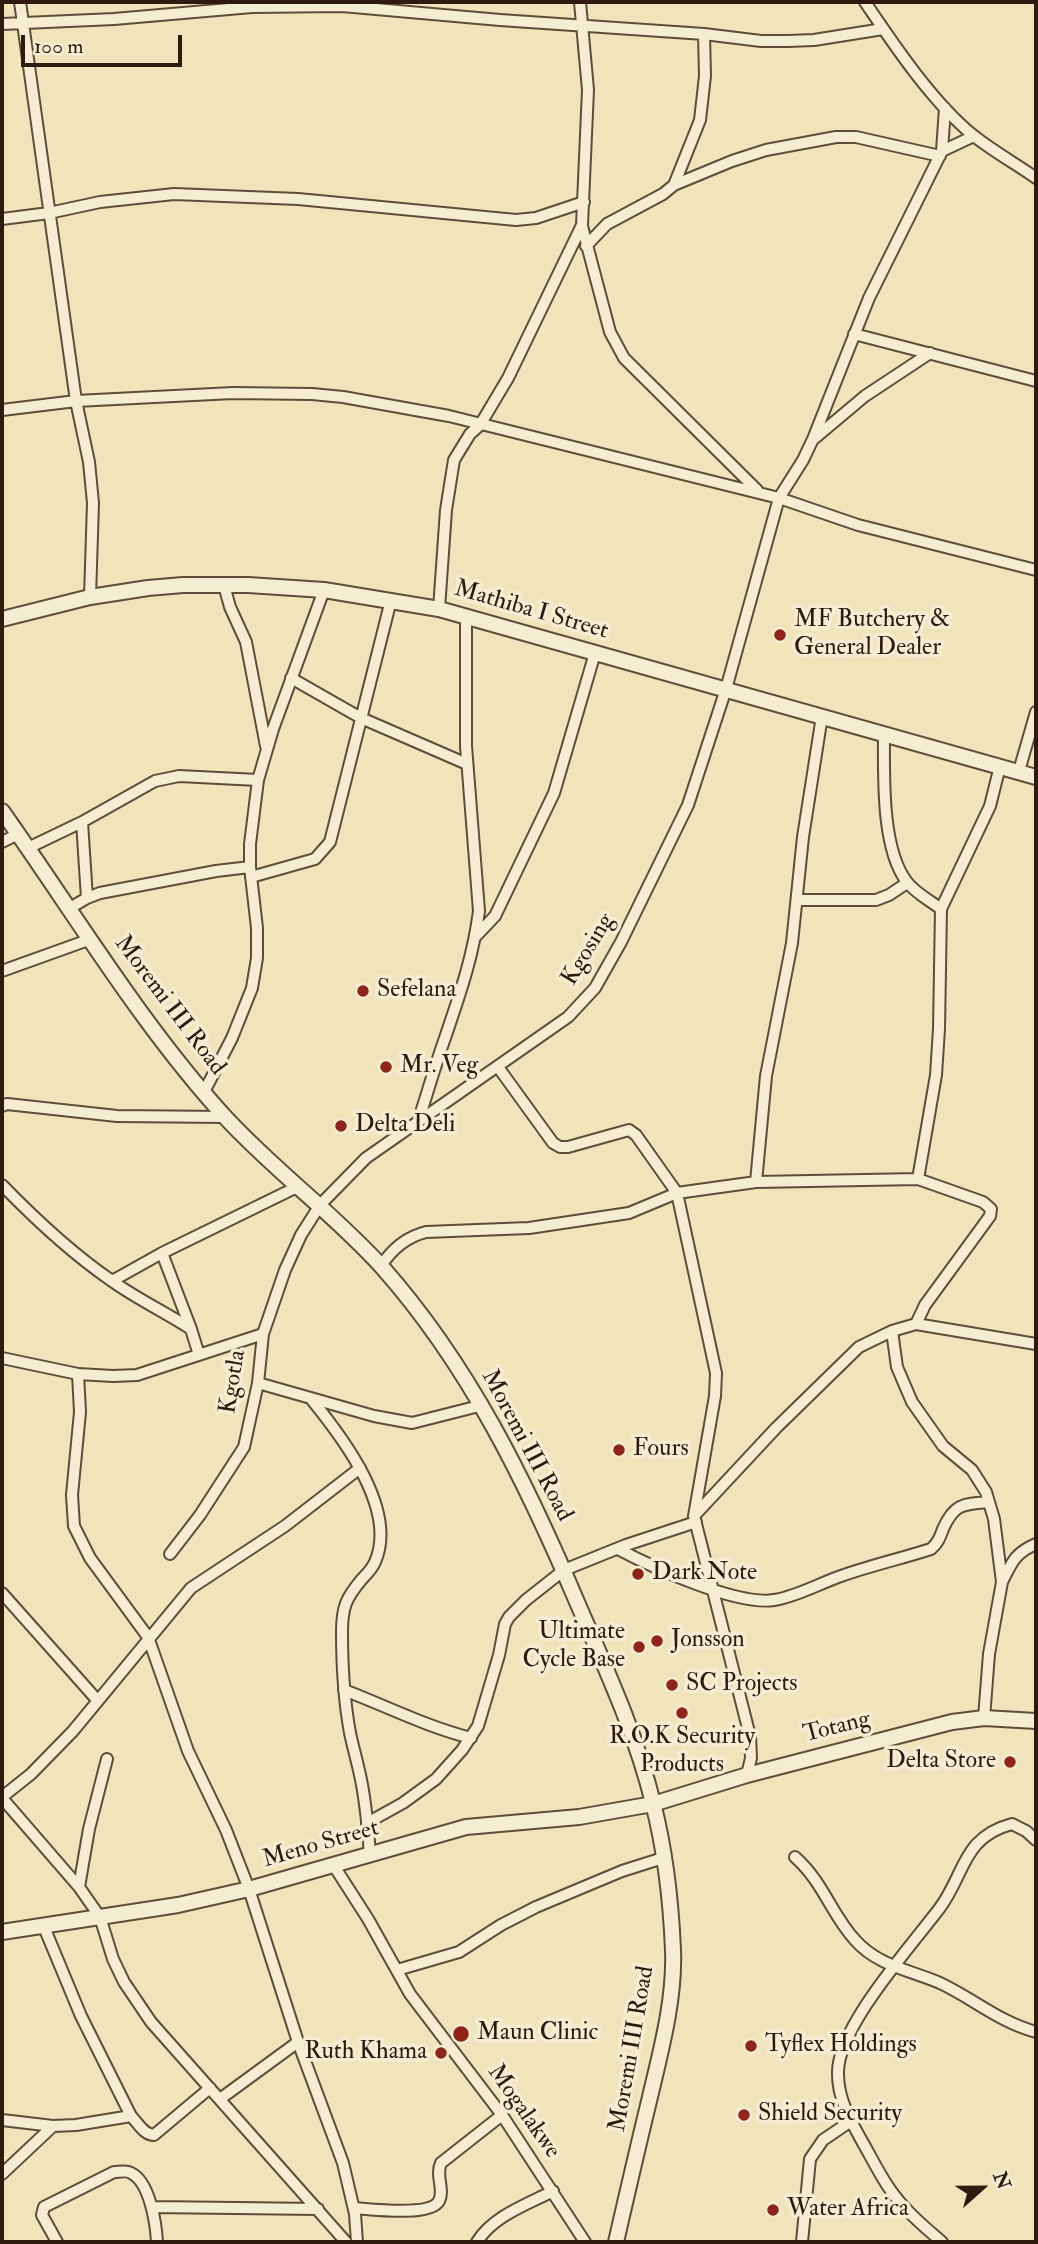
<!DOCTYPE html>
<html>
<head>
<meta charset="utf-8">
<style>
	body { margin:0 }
	#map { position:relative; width:1038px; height:2244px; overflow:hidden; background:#f0e4bb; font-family:"IM FELL Double Pica",serif }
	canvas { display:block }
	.frame { position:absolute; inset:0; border:4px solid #2f1a10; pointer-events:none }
	.north { position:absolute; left:947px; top:2153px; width:70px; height:70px; -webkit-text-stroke:5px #f5edd3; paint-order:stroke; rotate:69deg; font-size:19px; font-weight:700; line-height:28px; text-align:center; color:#2f1a10 }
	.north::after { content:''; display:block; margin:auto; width:24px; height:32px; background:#2f1a10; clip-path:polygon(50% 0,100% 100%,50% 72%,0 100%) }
	.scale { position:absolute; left:21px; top:35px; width:161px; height:32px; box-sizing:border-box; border:4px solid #2f1a10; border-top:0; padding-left:9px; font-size:21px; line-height:24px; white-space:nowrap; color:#2f1a10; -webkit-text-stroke:5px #f5edd3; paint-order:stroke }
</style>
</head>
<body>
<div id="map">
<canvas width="1038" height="2244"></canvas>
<div class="frame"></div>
<div class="north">N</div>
<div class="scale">100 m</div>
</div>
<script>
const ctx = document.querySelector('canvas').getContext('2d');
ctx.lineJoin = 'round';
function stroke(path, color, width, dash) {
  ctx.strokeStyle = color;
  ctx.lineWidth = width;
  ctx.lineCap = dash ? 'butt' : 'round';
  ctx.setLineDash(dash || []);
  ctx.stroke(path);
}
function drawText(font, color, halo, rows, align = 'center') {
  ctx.font = font + ' "IM FELL Double Pica",serif';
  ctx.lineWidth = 7;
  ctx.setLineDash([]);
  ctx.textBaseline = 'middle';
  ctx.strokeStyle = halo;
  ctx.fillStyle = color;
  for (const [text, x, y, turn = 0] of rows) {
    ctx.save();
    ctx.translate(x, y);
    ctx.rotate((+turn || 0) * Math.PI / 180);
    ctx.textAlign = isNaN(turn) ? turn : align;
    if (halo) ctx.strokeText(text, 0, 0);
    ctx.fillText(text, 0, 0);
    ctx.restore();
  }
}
const minor = new Path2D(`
	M 20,2 L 76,401 L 89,462 L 93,503 L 90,597
	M 865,2 C 894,45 933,103 974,136 C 993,151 1016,164 1036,178
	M 2,24 L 114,19 L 252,7 L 342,6 L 500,20 L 704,34 L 761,41 L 788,41 L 814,40 L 883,29
	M 942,151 L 974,136
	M 674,185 L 732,161 L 766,150 L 836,137 L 856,137 L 940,156
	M 2,219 L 49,213 L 100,202 L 174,194 L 298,199 L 516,220 L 536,218 L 584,202
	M 582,226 L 610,332 L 624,358 L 757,490
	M 586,246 L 607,224 L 663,194 L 674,185 L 700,120 L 705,76 L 704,34
	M 854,334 L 1036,381
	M 2,410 L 76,401 L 233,393 L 312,394 L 343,397 L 449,416 L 779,498 L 803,460 L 813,439 L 869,298 L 942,151 L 945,108
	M 815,438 L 865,396 L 930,353
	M 224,585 L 230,607 L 246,642 L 266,746
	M 439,609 L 446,510 L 454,460 L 470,434 L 480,425 L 508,378 L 582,225 L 588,90 L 580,2
	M 291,678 L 361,718 L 467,764
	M 822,716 L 803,837 L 792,943 L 766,1076 L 756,1182 L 918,1179
	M 884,733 C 884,774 881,849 907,882 C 915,893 931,901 941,909
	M 1019,771 L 1036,712
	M 82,822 L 87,898
	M 2,842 L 18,834
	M 28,848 L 82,822 L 155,781 L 179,776 L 258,780
	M 251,877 L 315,859 L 330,842 L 391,600
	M 797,900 L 876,900 L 889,895 L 907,883
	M 70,908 L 87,898 L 100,893 L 216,871 L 250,867
	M 476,936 L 495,916 L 554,793 L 595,653
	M 2,971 L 91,939
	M 498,1067 L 553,1143 L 560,1147 L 568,1147 L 629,1130 L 636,1135 L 677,1193 L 716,1373 L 715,1396 L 694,1516 L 750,1736 L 751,1758 L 747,1775
	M 204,1092 L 232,1038 L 252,988 L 257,958 L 257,928 L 250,867 L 250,844 L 258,780 L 273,729 L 324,590
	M 2,1106 L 7,1104 L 117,1116 L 225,1117
	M 418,1122 C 427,1094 435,1066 445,1038 C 460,994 473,957 479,911 L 466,746 L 466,617
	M 2,1185 C 36,1220 71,1253 112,1281 C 137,1299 165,1312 191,1329 L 199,1355
	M 162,1253 L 191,1329
	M 381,1266 C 392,1249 406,1237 426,1232 L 529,1228 L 629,1213 L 677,1193 L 756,1182
	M 112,1281 L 162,1253 L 299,1186
	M 916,1324 L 925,1305 L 990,1216 L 991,1209 L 983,1202 L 918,1179 L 936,1075 L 939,1029 L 941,909 L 990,806 L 1000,766
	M 892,1331 L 897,1367 L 912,1402 L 943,1446 L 972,1470 L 986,1492 L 994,1519 L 1002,1582 L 989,1654 L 984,1718
	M 2,1358 L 78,1374 L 113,1376 L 137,1375 L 263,1334
	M 78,1374 L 80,1412 L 72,1495 L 74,1526 L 90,1558 L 148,1637 L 188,1751 L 226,1830 L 249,1889 L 298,2042 L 343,2163 L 355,2214 L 357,2242
	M 258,1383 L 374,1416 L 412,1423 L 483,1405
	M 312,1400 C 343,1438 398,1510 375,1562 C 372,1569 367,1574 362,1579 C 346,1598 342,1607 342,1632 C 342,1666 344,1700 350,1733 C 353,1747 357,1761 360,1775 C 366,1801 368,1828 370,1855
	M 694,1516 L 776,1428 L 859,1347 L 892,1331 L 916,1324 L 1036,1344
	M 618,1549 C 652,1567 737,1606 774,1600 C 796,1597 822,1582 844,1575 C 873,1565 903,1558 931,1549 C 938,1543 940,1537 943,1529 C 954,1504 963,1504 988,1502
	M 170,1554 L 200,1515 L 244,1447 L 258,1383 L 263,1334 L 285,1270 L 301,1235 L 320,1205 L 366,1158 L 568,1017 L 595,988 L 621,942 L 688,805 L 726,689 L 779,498 L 858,525 L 1036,570
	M 1002,1582 C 1012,1562 1015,1553 1036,1544
	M 2,1593 L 98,1701
	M 344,1690 C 386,1706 427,1727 471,1738
	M 2,1797 L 31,1774 L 73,1731 L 191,1588 L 285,1526 L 360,1468
	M 2,1798 L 79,1887 L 100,1917 L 113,1959 L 124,1982 L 151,2022 L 346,2242
	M 367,1823 L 403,1803 L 436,1779 L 462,1750 L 478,1726 L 499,1655 L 505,1624 L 509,1617 L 526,1600 L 564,1570 L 626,1545 L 696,1522
	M 795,1857 C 824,1883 831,1914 855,1940 C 878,1966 910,1970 940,1983 C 974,1999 999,2022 1036,2032
	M 334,1866 L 368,1919 L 410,1994 L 502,2115 L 585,2242
	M 79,1887 L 89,1829 L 107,1759
	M 44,1927 L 81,2016 L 131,2116 C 138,2123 144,2135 154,2135 L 210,2088
	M 397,1970 L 459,1952 L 501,1925 L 536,1907 L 622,1871 L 663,1858
	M 220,2099 L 298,2042
	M 2,2120 L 53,2126 L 76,2125 L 131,2116
	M 2,2174 L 53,2126
	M 152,2207 L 318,2209
	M 354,2208 C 370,2209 430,2217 439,2201 C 445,2190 435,2175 441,2163 L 502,2115
	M 57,2242 L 42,2215 L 44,2207 L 114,2172 C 119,2172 127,2170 131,2173 C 150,2182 156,2224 157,2242
	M 477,2242 C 493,2216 526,2205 553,2191
	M 802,2242 L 810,2159 L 823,2140 L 851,2121
	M 942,2242 C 922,2225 901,2207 887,2185 C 878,2171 871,2157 863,2143 C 851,2121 838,2100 838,2074 C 836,2029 911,1946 939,1909 C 965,1875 962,1837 1012,1824 L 1026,1831 L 1036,1840`);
const tertiary = new Path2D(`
	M 2,619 L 90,597 L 148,588 L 183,585 L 248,585 L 324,590 L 439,609 L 1036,777
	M 2,811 C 75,914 141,1025 226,1118 C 275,1171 334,1214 382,1267 C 469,1365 526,1482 577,1602 C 605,1667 636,1733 653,1803 C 665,1850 671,1902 673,1950 C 675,1999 661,2050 650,2097 C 638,2146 627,2194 616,2242
	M 2,1932 L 178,1905 L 249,1889 L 466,1827 L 579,1817 L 653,1804 L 747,1775 L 952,1722 L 984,1718 L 1036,1721`);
const markers = [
	[780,635,7,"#8f2418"],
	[363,991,7,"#8f2418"],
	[386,1067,7,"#8f2418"],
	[341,1126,7,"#8f2418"],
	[619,1450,7,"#8f2418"],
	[638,1574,7,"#8f2418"],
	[657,1641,7,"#8f2418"],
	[639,1647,7,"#8f2418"],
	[672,1685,7,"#8f2418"],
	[682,1713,7,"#8f2418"],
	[1010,1762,7,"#8f2418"],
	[461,2034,9,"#8f2418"],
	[751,2046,7,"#8f2418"],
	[441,2053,7,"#8f2418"],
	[744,2115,7,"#8f2418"],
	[773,2210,7,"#8f2418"]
];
const streetNames = [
	["Mathiba I Street",531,611,16],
	["Kgosing",589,950,-59],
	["Moremi III Road",169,1006,53],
	["Kgotla",234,1382,-81],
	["Moremi III Road",526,1446,62],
	["Totang",837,1728,-14],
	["Meno Street",321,1845,-16],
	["Moremi III Road",633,2049,-80],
	["Mogalakwe",523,2112,55]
];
const poiNames = [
	["MF Butchery &",794,621],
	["General Dealer",794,649],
	["Sefelana",377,991],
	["Mr. Veg",400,1067],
	["Delta Deli",355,1126],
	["Fours",633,1450],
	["Dark Note",652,1574],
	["Ultimate",625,1633,"right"],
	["Cycle Base",625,1661,"right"],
	["Jonsson",671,1641],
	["SC Projects",686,1685],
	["R.O.K Security",682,1738,"center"],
	["Products",682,1766,"center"],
	["Delta Store",996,1762,"right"],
	["Maun Clinic",477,2034],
	["Tyflex Holdings",765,2046],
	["Ruth Khama",427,2053,"right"],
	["Shield Security",758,2115],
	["Water Africa",787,2210]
];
stroke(minor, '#5f4c3b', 14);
stroke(tertiary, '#5f4c3b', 18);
stroke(minor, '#f5edd3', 10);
stroke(tertiary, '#f5edd3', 14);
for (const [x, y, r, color] of markers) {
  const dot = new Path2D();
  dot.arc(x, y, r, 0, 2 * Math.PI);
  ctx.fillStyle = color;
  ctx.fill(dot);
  stroke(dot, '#f5edd3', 2.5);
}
drawText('24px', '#2f1a10', '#f5edd3', streetNames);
drawText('24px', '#2f1a10', '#f5edd3', poiNames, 'left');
</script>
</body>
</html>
